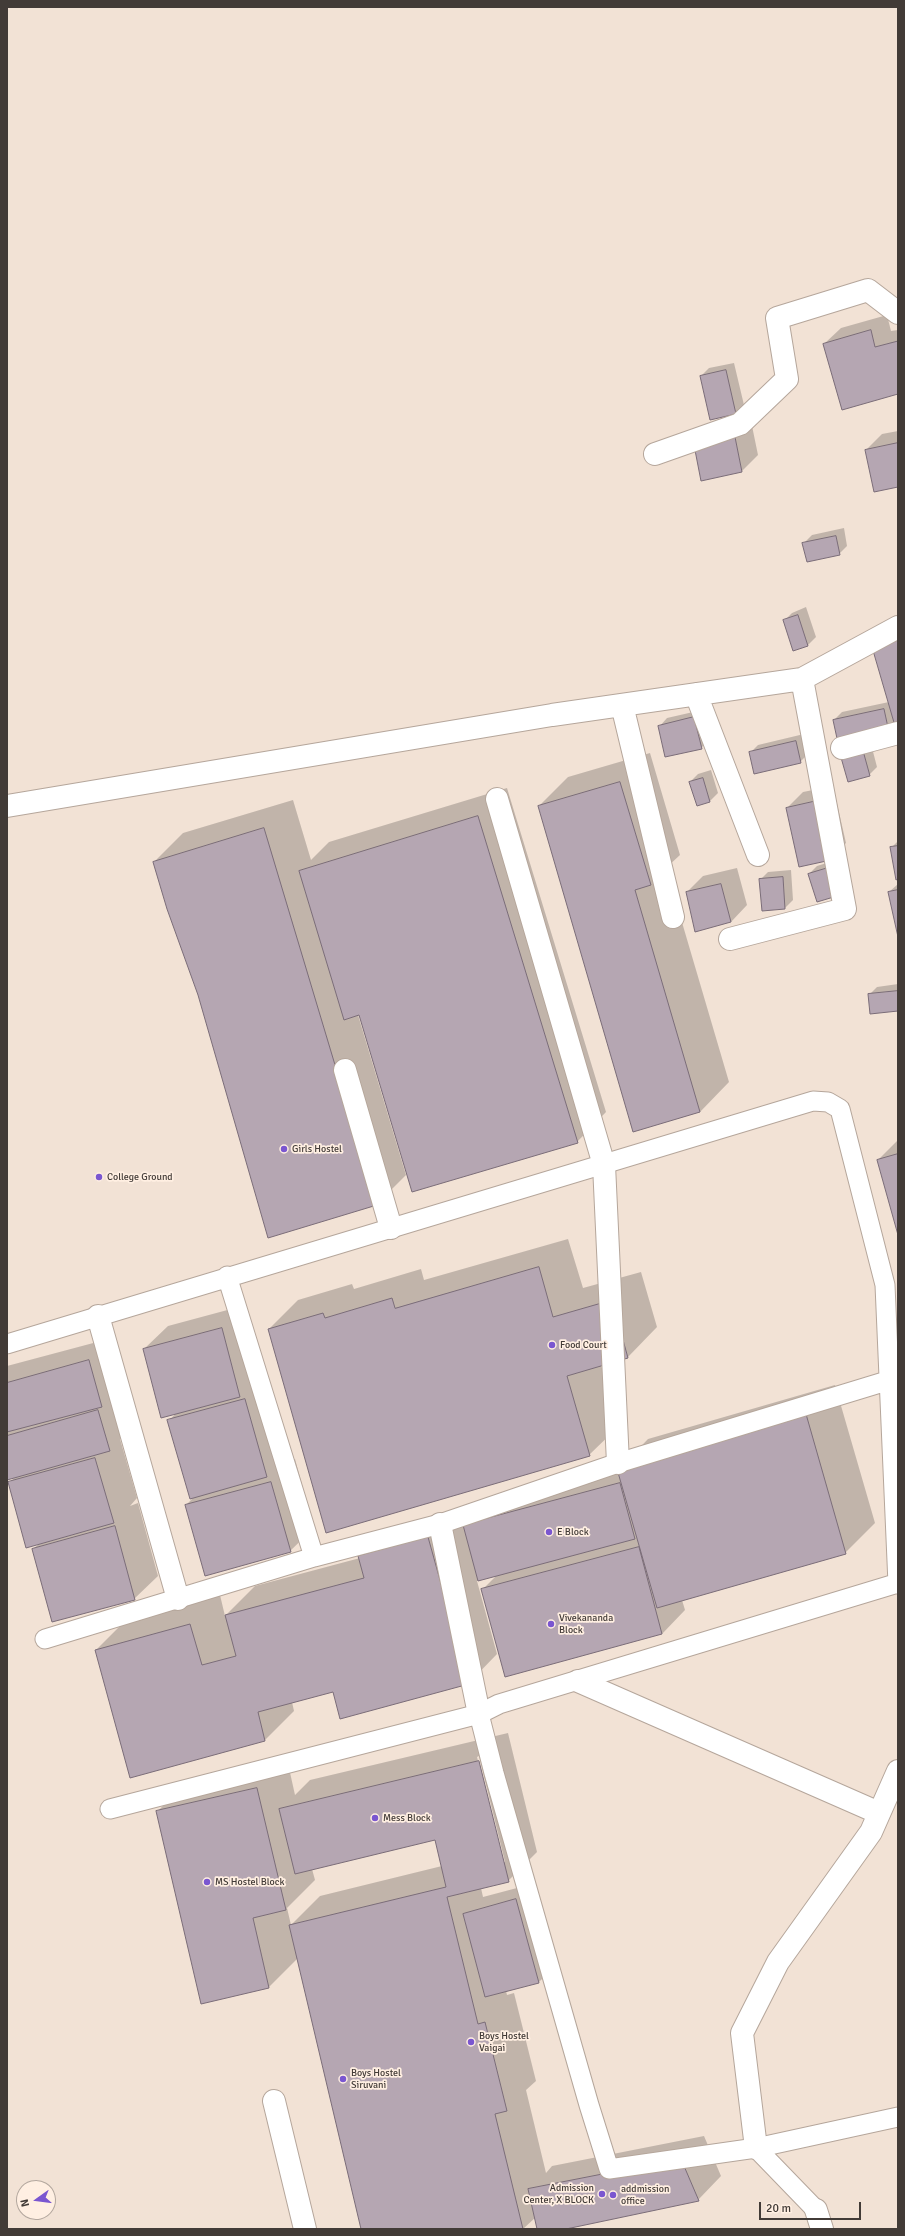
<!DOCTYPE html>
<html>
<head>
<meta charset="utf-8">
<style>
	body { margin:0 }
	#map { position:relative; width:905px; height:2236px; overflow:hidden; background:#f2e2d5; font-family:Signika,sans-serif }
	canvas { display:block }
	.frame { position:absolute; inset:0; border:8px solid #423b37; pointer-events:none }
	.north { position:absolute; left:16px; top:2180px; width:40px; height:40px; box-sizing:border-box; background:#ffefe2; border:1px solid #b3a79e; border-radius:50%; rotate:256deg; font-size:11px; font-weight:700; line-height:16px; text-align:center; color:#423b37 }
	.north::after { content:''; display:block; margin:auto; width:14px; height:18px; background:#7a56d0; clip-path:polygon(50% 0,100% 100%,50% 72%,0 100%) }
	.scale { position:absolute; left:759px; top:2202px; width:102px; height:18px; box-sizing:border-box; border:2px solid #423b37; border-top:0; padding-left:5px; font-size:12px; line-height:14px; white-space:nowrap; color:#423b37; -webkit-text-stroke:3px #ffefe2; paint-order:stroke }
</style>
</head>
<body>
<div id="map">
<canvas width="905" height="2236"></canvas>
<div class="frame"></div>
<div class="north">N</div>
<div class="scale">20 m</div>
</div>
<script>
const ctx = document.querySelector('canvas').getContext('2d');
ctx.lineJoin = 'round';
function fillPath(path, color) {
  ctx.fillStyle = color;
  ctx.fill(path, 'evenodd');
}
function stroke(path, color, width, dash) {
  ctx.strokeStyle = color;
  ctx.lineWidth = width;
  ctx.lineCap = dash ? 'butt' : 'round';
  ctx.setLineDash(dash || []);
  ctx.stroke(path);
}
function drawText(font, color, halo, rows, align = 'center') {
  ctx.font = font + ' Signika,sans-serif';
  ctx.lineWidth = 3.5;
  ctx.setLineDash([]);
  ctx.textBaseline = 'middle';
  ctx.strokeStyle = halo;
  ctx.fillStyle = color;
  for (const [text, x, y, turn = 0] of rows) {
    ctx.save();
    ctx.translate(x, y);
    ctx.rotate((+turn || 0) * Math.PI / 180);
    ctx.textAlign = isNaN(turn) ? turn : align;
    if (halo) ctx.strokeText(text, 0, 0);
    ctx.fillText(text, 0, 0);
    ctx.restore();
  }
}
const shadow = new Path2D(`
	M 887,315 L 891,331 L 898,330 L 898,393 L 824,344 L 841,328 Z
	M 734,363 L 744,405 L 735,413 L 701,376 L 709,368 Z
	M 751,421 L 758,455 L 742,471 L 711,429 Z
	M 898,431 L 898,486 L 866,450 L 882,434 Z
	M 844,528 L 847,546 L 839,554 L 804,543 L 812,535 Z
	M 806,607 L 816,637 L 808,645 L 794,650 L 784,621 L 792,613 Z
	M 889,702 L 896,724 L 888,732 L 834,720 L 842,712 Z
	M 702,710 L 709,740 L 701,748 L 659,727 L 667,718 Z
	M 804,734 L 808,754 L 800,762 L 750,753 L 758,745 Z
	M 870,740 L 877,767 L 869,775 L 850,746 Z
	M 650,753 L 680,855 L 666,868 L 729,1082 L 700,1112 L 634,1131 L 539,806 L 568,777 Z
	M 711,770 L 718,793 L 710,801 L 698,805 L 690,782 L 698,774 Z
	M 833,786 L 846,843 L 830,859 L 787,808 L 803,792 Z
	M 507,788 L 606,1112 L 577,1142 L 360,1014 L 358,1015 L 406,1175 L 377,1204 L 199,995 L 154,862 L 183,833 L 293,800 L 311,860 L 329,842 Z
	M 898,841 L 898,878 L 891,848 Z
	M 836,860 L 844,887 L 809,874 L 817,866 Z
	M 737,868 L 747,905 L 731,922 L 687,892 L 703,876 Z
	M 791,870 L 793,900 L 785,908 L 763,910 L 760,880 L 768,872 Z
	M 898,884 L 898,932 L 889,892 Z
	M 898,984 L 898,1010 L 869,995 L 877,987 Z
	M 898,1140 L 898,1231 L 878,1160 Z
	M 568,1239 L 583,1288 L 641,1272 L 657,1327 L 628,1357 L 601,1365 L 619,1426 L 589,1455 L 269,1329 L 298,1300 L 352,1284 L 354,1289 L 421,1269 L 424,1280 Z
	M 246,1305 L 257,1379 L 268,1376 L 290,1453 L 280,1463 L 295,1459 L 314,1528 L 290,1551 L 186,1505 L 195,1496 L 169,1421 L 176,1413 L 144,1349 L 168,1326 Z
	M 112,1338 L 133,1426 L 120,1439 L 137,1498 L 130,1506 L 138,1503 L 158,1576 L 134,1599 L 33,1549 L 40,1543 L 9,1483 L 15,1477 L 7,1479 L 7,1366 Z
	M 835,1385 L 875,1523 L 845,1553 L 682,1600 L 685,1610 L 662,1634 L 483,1589 L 496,1576 L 477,1581 L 497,1654 L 468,1684 L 334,1691 L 292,1702 L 294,1711 L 265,1740 L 130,1777 L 96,1650 L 125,1621 L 220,1595 L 225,1616 L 255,1586 L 360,1558 L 389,1527 L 458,1509 L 463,1527 L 488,1502 L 621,1467 L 648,1439 Z
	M 508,1733 L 537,1852 L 508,1881 L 481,1888 L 483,1897 L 532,1884 L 555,1966 L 539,1982 L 506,1991 L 507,1995 L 514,1993 L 536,2081 L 526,2090 L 546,2173 L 552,2166 L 704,2136 L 721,2176 L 698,2200 L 561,2229 L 539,2229 L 536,2217 L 523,2229 L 362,2229 L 298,1958 L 269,1987 L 202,2002 L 157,1812 L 186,1782 L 287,1759 L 295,1795 L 310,1780 ZM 479,1756 L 505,1862 L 503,1862 L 477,1757 ZM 435,1839 L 442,1866 L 320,1896 L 291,1925 L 287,1908 L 315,1880 L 312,1869 Z`);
const building = new Path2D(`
	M 871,330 L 875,347 L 898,341 L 898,394 L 842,410 L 823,344 Z
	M 726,370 L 736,414 L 710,420 L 700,376 Z
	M 735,437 L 742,472 L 701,481 L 694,445 Z
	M 898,443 L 898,487 L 874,492 L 865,450 Z
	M 836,536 L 840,555 L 807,562 L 802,543 Z
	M 798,615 L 808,646 L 793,651 L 783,620 Z
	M 898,639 L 898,725 L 895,726 L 872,647 Z
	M 884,709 L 889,732 L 838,743 L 833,720 Z
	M 694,717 L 702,749 L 665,757 L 658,726 Z
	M 796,741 L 801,763 L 754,774 L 749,752 Z
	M 862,747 L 870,776 L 848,782 L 840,754 Z
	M 703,778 L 710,802 L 697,806 L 689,782 Z
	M 620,782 L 651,885 L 635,890 L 700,1112 L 633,1132 L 538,806 Z
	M 817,801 L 831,860 L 799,867 L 786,808 Z
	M 478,816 L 578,1143 L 412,1192 L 359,1015 L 344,1020 L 299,871 Z
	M 264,828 L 377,1205 L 268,1238 L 198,995 L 167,909 L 153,862 Z
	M 898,846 L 898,879 L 896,880 L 890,847 Z
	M 828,868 L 837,896 L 817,902 L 808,874 Z
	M 783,877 L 785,909 L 762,911 L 759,879 Z
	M 721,884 L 731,922 L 695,932 L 686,892 Z
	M 898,890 L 898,937 L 888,892 Z
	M 898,991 L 898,1011 L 870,1014 L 868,994 Z
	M 898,1154 L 898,1235 L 877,1160 Z
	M 539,1267 L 553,1317 L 612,1300 L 628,1358 L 567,1376 L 590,1456 L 326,1533 L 268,1329 L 323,1313 L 325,1318 L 392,1298 L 395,1308 Z
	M 222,1328 L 240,1397 L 161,1418 L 143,1349 Z
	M 89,1360 L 102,1407 L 7,1432 L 7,1383 Z
	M 245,1399 L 267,1477 L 190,1499 L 167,1420 Z
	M 98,1410 L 110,1451 L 7,1480 L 7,1436 Z
	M 806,1414 L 846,1554 L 657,1608 L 617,1469 Z
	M 95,1458 L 114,1523 L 26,1548 L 8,1482 Z
	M 271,1482 L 291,1552 L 205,1576 L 185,1505 Z
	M 620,1483 L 635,1539 L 478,1581 L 463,1525 Z
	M 115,1526 L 135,1600 L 52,1622 L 32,1549 Z
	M 428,1537 L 469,1684 L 340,1719 L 333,1692 L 258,1712 L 265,1741 L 130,1778 L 95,1650 L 190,1624 L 202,1665 L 236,1656 L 225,1615 L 364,1578 L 358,1556 Z
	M 639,1547 L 662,1634 L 505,1677 L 481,1589 Z
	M 479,1761 L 509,1882 L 447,1897 L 478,2024 L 485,2022 L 507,2111 L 495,2114 L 523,2229 L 361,2229 L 289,1925 L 446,1887 L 435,1840 L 295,1874 L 279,1809 Z
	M 257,1788 L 286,1910 L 253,1918 L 269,1988 L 201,2004 L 156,1811 Z
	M 516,1899 L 539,1983 L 485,1997 L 463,1914 Z
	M 681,2159 L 699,2201 L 566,2229 L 537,2229 L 528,2189 Z`);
const service = new Path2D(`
	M 227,1276 L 314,1557
	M 7,1344 L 813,1101 L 828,1102 L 840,1109 L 885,1285 L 898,1584
	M 45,1639 L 314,1557 L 440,1524 L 618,1463 L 890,1380
	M 110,1809 L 479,1714
	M 756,2148 L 609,2169 L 589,2105 L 494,1773 L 479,1714 L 499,1704 L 898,1583
	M 816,2210 L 756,2148 L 898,2117`);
const minor = new Path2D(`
	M 655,454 L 740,424 L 787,379 L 777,318 L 868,290 L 898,313
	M 696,694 L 758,855
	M 622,705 L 673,917
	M 842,748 L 898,733
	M 497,799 L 604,1165 L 618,1463
	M 7,806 L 552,715 L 802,679 L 898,627
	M 730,939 L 845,909 L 802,679
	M 345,1070 L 391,1228
	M 98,1316 L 178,1599
	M 440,1524 L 479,1714
	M 578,1681 L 879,1813
	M 274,2101 L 305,2229
	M 756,2148 L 742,2033 L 778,1962 L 871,1832 L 898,1771
	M 816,2210 L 822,2229`);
const markers = [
	[284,1149,4,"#7a56d0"],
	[99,1177,4,"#7a56d0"],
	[552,1345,4,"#7a56d0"],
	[549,1532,4,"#7a56d0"],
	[551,1624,4,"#7a56d0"],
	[375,1818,4,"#7a56d0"],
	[207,1882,4,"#7a56d0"],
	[471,2042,4,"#7a56d0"],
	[343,2079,4,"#7a56d0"],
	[602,2194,4,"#7a56d0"],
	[613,2195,4,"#7a56d0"]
];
const poiNames = [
	["Girls Hostel",292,1149],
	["College Ground",107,1177],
	["Food Court",560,1345],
	["E Block",557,1532],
	["Vivekananda",559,1618],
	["Block",559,1630],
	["Mess Block",383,1818],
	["MS Hostel Block",215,1882],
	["Boys Hostel",479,2036],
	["Vaigai",479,2048],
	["Boys Hostel",351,2073],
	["Siruvani",351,2085],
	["Admission",594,2188,"right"],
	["Center, X BLOCK",594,2200,"right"],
	["addmission",621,2189],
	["office",621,2201]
];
fillPath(shadow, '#0003');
fillPath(building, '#b5a6b2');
stroke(building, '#7a6c78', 1);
stroke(service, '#b5a69b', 21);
stroke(minor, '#b5a69b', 24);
stroke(service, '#fff', 19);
stroke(minor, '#fff', 22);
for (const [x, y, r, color] of markers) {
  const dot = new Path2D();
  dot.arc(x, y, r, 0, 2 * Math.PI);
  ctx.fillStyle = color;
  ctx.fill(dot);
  stroke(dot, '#ffefe2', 1.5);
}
drawText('10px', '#423b37', '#ffefe2', poiNames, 'left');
</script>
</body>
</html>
